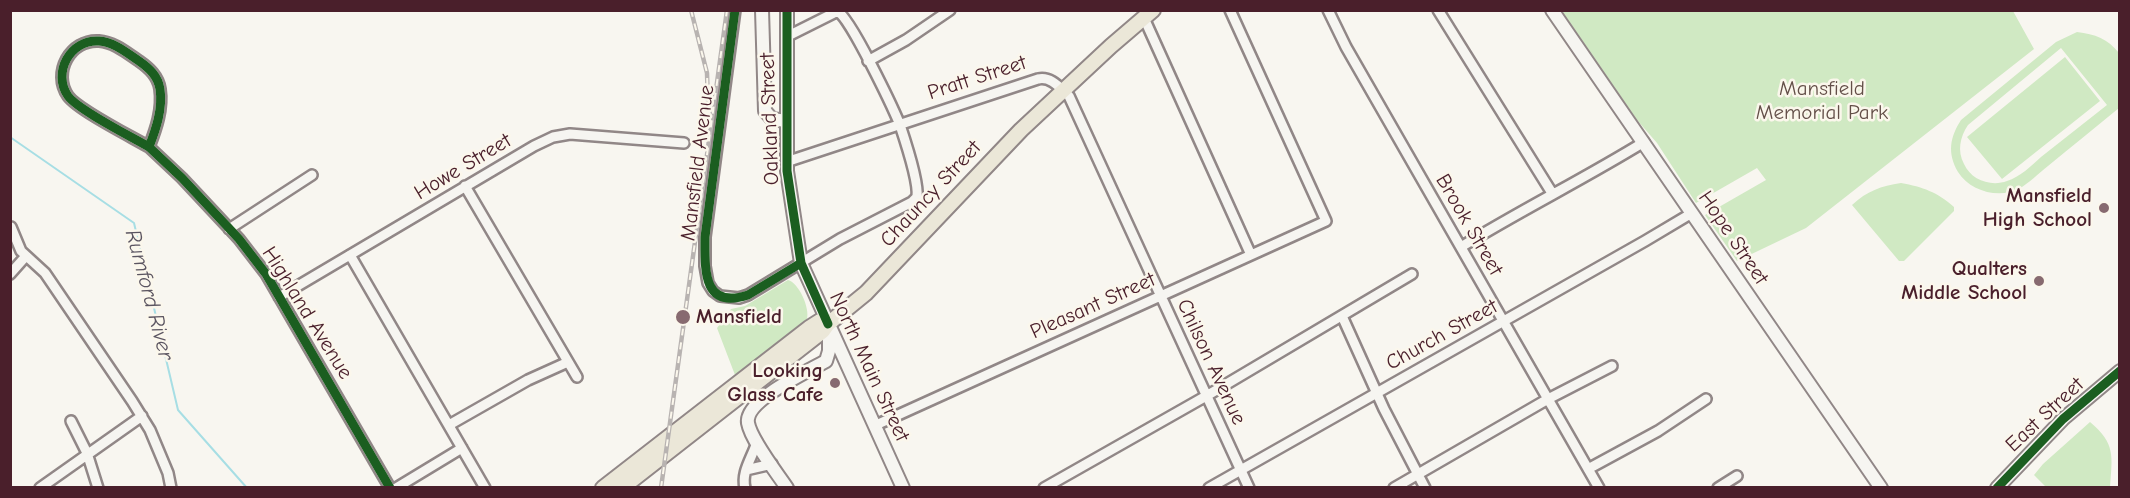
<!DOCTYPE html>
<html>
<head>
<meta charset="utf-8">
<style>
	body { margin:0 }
	#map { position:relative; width:2130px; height:498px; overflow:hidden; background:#f8f6f0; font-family:"Comic Neue",sans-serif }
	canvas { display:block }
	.frame { position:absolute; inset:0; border:12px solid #4a1f2b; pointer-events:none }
</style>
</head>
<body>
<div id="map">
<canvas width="2130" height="498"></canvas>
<div class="frame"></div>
</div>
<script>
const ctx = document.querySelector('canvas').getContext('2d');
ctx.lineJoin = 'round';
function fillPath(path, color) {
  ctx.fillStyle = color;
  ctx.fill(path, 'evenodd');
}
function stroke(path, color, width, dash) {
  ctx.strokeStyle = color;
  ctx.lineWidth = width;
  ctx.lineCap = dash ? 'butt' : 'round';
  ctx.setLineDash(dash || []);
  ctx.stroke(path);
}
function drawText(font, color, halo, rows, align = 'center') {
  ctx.font = font + ' "Comic Neue",sans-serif';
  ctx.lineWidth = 5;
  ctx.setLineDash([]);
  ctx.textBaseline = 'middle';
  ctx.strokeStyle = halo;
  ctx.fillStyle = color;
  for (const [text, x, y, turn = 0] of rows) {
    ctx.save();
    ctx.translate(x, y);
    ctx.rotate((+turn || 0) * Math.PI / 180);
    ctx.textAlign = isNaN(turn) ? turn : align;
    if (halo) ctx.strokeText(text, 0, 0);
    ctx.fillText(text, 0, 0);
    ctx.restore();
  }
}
const green = new Path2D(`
	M 1562,11 L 2013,11 L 2034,49 L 1806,228 L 1737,261 L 1705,215 L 1766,180 L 1757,168 L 1696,203 L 1657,143 L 1637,120 Z
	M 2077,32 C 2095,34 2108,39 2119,53 L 2119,108 C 2096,127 2072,146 2048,166 C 2039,173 2029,183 2019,189 C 1998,199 1970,191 1958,172 C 1947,153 1950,137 1961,120 L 2056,42 ZM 2061,48 L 2107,105 C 2085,122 2063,140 2041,157 C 2031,166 2020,177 2007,181 C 1991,187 1971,180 1964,164 C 1957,151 1960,137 1968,125 Z
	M 2065,57 L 2100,101 L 2002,179 L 1967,137 Z
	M 1901,183 C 1923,187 1937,192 1954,207 L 1954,211 L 1904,261 L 1899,261 L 1852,205 C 1867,191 1881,186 1901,183 Z
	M 788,280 C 799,283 810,308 807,319 L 735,375 L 717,328 L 731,309 L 745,306 Z
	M 2090,422 C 2116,444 2112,456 2110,487 L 2046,487 L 2034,475 L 2043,464 Z`);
const stream = new Path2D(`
	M 10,137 L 134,223 L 178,410 L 247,488`);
const street = new Path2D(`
	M 735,10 L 705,237 L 705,266 L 708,283 L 713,291 L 720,296 L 739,298 L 748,295 L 840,239 L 912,202 L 917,197 C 919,183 905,140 900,125 C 893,108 850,17 838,12 L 834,13 L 786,37
	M 1328,10 L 1346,47 L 1599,488
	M 1438,10 L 1552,193
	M 1144,18 L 1251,255
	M 868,61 L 906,40 L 950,10
	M 149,147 C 132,137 78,110 68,96 C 52,73 70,39 99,41 C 114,42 127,53 139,61 C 149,68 158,76 160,89 C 163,109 156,129 149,147 L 182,178 L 239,239 L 266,274 L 390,488
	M 786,162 L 1038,79 C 1051,76 1060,88 1069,96 L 1249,488
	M 465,186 L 577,377
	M 11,227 L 21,251 L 45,273 L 132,401 L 150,430 L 168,473 L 171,488
	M 229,229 L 312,175
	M 1461,247 C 1521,210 1584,179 1644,142
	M 350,255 L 485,488
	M 10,274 L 26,256
	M 279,297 L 534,146 L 553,137 L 570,134 L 684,143
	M 1342,316 L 1384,409 L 1425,488
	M 71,421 L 87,453 L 98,488
	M 449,425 L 528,380 L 568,362
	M 876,425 L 1326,221 L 1230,10
	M 1588,469 L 1658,431 L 1706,399
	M 746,470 L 772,464
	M 40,488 L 142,416
	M 396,488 L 462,448
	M 745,488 C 741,472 752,458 757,442
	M 1044,488 L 1208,395 L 1412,274
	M 1209,488 L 1645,241 L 1692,213
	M 1394,488 L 1548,399 L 1612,366
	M 1718,488 L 1737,476`);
const secondary = new Path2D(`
	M 762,10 L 765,111 L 772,119 L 786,121
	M 787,10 L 787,171 L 801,263 L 903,488
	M 1552,10 L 1881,488
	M 787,488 C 777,473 751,440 748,423 C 744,400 809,371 826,361 L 829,351 L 829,331
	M 1997,488 L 2063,419 L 2120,371`);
const primary = new Path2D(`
	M 603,488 L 809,328 L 820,321 L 828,324
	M 622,488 L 823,331 L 828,324 L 866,293 L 1021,130 L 1111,46 L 1153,10`);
const rail = new Path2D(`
	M 691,10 L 707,73 L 708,103
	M 661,488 L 727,10`);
const cycleway = new Path2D(`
	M 735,10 L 705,237 C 705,269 702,310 748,295 L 801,263
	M 787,10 L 787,171 L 801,263 L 828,324
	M 149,147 C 132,137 78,110 68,96 C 52,73 70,39 99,41 C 114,42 127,53 139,61 C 149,68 158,76 160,89 C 163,109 156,129 149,147 L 182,178 L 239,239 L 266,274 L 390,488
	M 1997,488 L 2063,419 L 2120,371`);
const markers = [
	[2104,208,6,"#876a70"],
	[2039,281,6,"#876a70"],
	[683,317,8,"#876a70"],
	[835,383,6,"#876a70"]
];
const streetNames = [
	["Pratt Street",977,78,-18],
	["Oakland Street",770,119,-92],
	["Mansfield Avenue",698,163,-83],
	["Howe Street",463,167,-31],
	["Chauncy Street",931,194,-47],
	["Brook Street",1469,225,60],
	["Hope Street",1733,238,56],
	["Pleasant Street",1093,306,-24],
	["Highland Avenue",307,313,58],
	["Church Street",1442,335,-29],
	["Chilson Avenue",1211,362,65],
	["North Main Street",869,367,65],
	["East Street",2045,415,-43]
];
const parkNames = [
	["Mansfield",1822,89],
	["Memorial Park",1822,113]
];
const poiNames = [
	["Mansfield",2092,196],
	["High School",2092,220],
	["Qualters",2027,269],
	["Middle School",2027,293],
	["Mansfield",696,317,"left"],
	["Looking",823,371],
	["Glass Cafe",823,395]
];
const waterNames = [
	["Rumford River",149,295,75]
];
fillPath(green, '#d0e9c3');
stroke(stream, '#a7dee4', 2);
stroke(street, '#918787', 14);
stroke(secondary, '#918787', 16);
stroke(primary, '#918787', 18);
stroke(street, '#f6f5f1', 9);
stroke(secondary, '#f6f5f1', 12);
stroke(primary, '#ebe7d8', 14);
stroke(rail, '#b8b3b1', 4.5);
stroke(rail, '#fbf7ec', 2, [7]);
stroke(cycleway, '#1b5e20', 9);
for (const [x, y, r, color] of markers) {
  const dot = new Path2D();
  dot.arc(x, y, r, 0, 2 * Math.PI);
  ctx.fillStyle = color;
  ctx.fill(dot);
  stroke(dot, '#fbf7ec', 2);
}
drawText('21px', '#4a1f2b', '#fbf7ec', streetNames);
drawText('21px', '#634f48', '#fbf7ec', parkNames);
drawText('bold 21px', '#4a1f2b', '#fbf7ec', poiNames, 'right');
drawText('italic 22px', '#5b5561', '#fbf7ec', waterNames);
</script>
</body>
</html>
